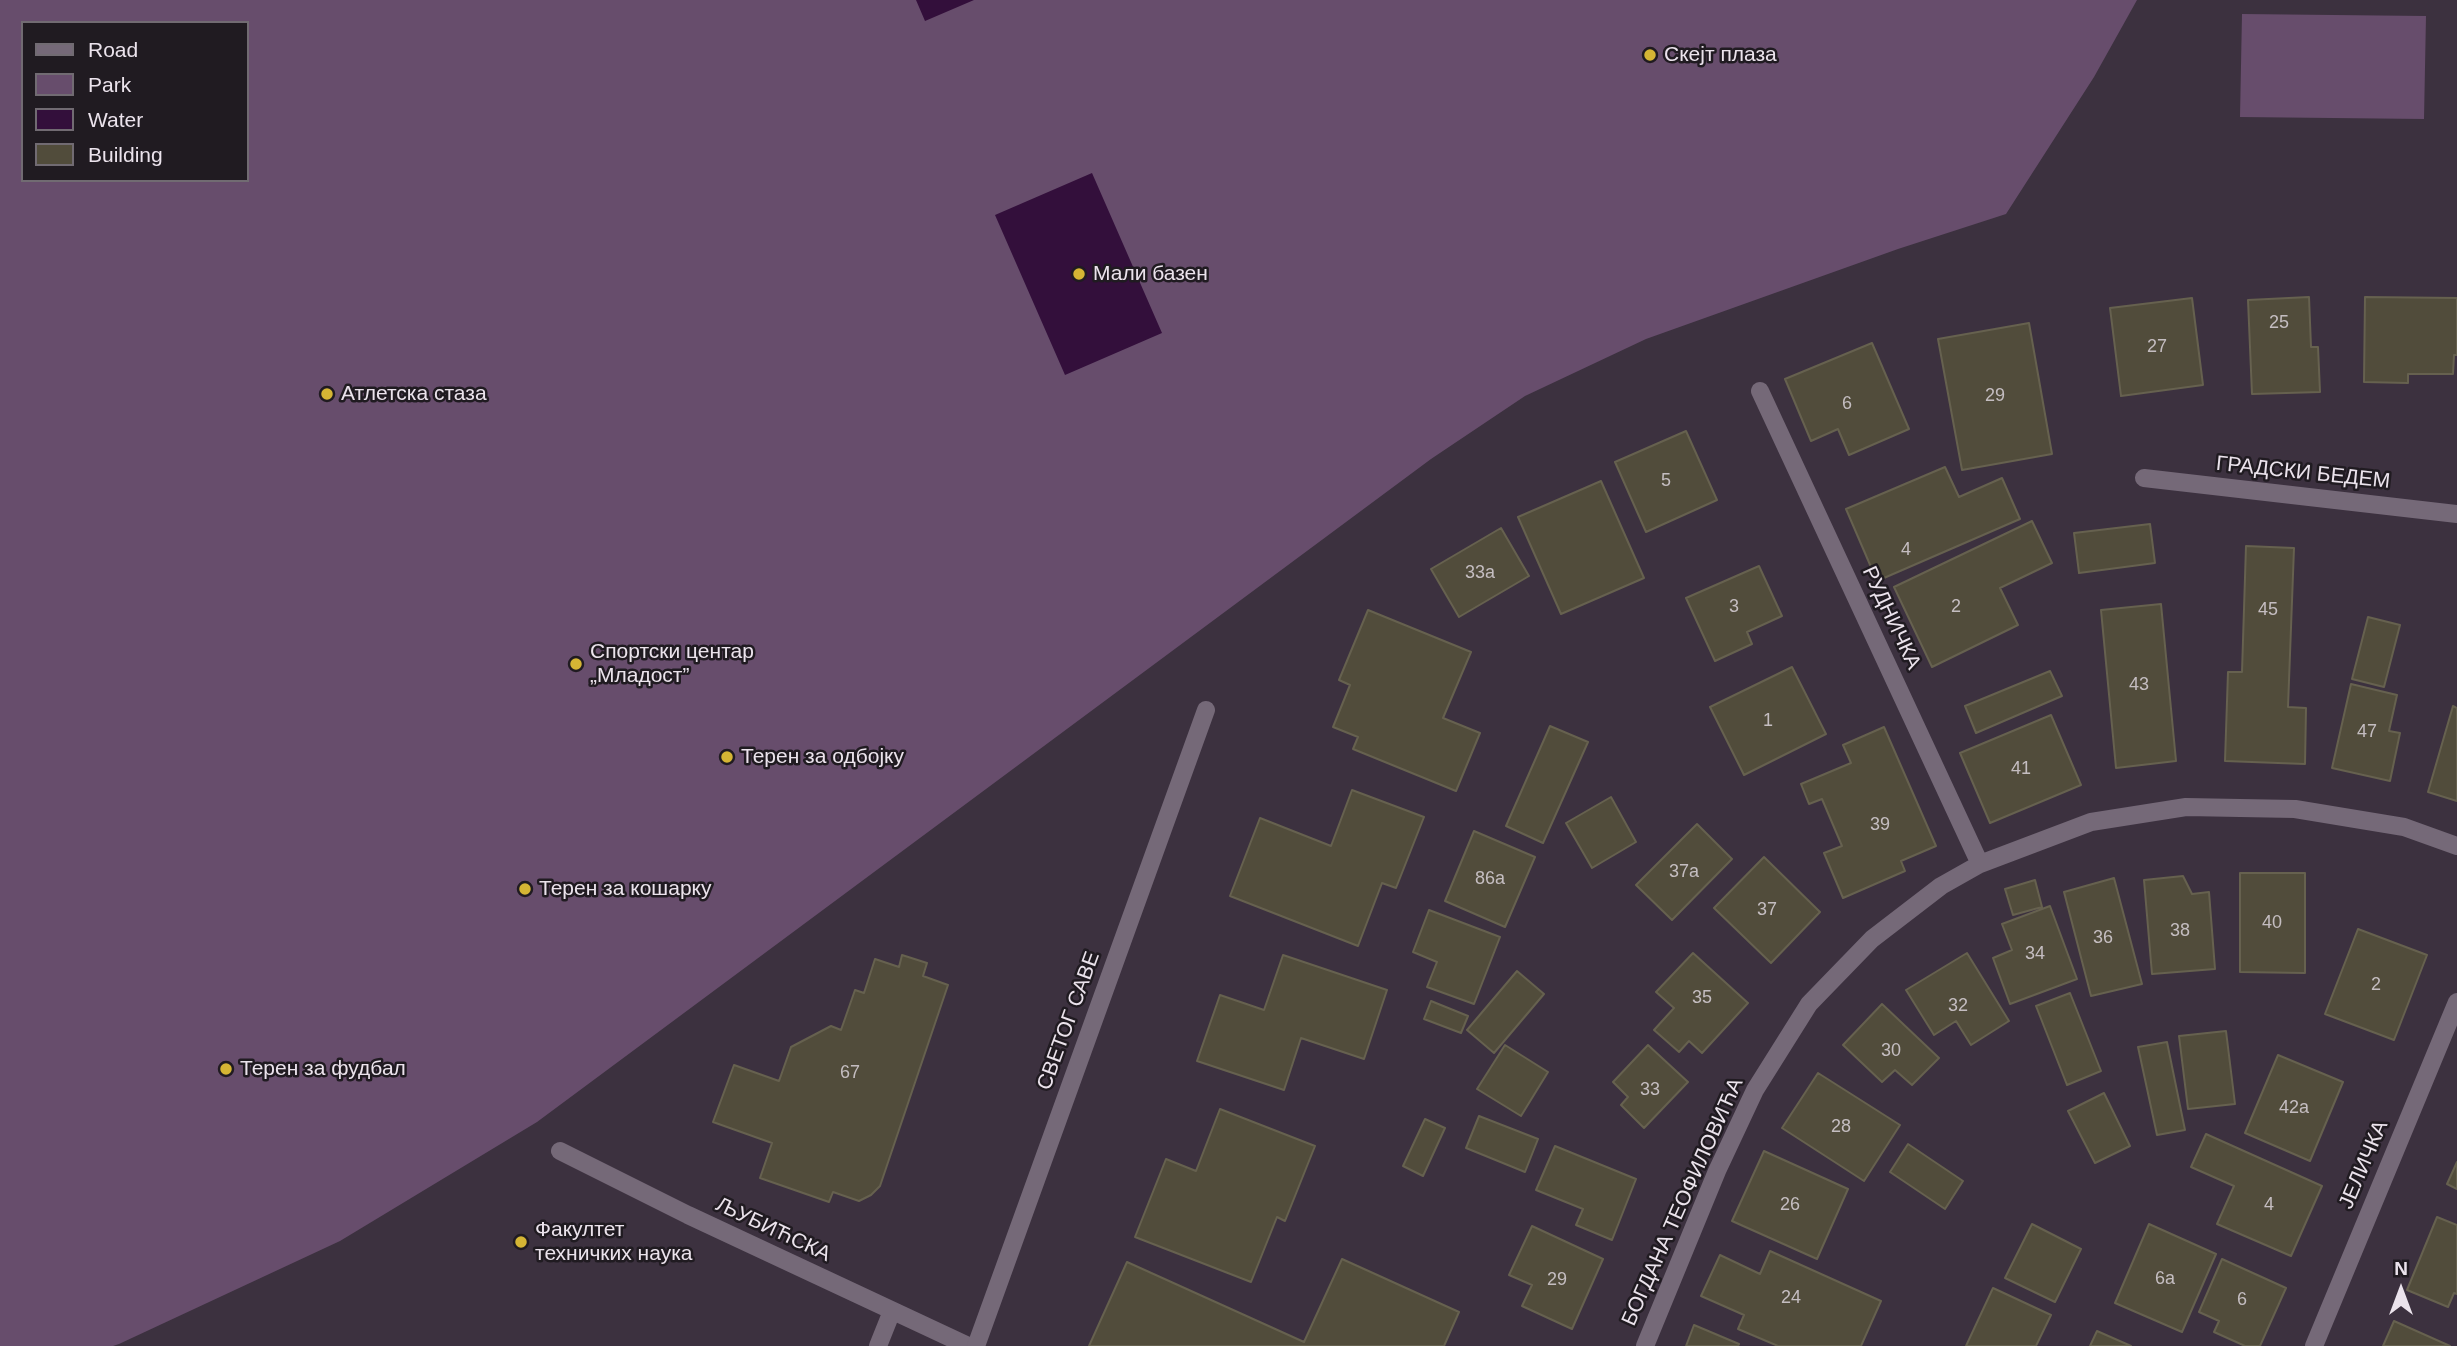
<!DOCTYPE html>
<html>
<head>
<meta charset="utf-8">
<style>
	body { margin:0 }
	#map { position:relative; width:2457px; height:1346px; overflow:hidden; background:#3c313f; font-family:Helvetica,sans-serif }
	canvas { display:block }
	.legend { position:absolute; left:21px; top:21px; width:228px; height:161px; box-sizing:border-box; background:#201b21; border:2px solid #716b72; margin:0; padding:9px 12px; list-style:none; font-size:21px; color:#ebe3ec }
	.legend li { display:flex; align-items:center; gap:14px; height:35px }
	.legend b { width:35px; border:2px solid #716b72 }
	.north { position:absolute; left:2366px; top:1255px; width:70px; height:70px; -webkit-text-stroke:5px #201b21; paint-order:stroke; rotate:0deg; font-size:19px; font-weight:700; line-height:28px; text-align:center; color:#ebe3ec }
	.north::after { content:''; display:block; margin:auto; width:24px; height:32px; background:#ebe3ec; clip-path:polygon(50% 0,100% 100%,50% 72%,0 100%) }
</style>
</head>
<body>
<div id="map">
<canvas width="2457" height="1346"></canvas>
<ul class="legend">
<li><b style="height:9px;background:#756978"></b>Road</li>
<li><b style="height:19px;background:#674d6c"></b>Park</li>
<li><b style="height:19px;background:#330f3b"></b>Water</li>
<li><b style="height:19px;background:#514c3b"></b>Building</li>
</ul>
<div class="north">N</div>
</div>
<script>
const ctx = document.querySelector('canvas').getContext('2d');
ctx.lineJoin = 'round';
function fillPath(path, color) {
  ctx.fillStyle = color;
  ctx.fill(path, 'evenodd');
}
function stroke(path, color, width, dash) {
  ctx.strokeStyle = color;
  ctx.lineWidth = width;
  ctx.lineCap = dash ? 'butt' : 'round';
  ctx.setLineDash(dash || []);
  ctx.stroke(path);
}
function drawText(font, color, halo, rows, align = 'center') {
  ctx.font = font + ' Helvetica,sans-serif';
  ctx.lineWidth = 5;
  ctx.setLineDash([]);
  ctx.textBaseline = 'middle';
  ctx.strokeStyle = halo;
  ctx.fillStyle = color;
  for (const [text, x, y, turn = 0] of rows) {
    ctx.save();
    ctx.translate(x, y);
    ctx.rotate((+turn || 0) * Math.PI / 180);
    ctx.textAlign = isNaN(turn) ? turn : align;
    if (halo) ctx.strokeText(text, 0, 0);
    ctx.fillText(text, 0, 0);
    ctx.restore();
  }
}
const green = new Path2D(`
	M 0,0 L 2137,0 L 2094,77 L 2006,214 L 1898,249 L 1646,339 L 1525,396 L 1431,459 L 537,1122 L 340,1241 L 119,1344 L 113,1346 L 0,1346 ZM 23,23 L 247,23 L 247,180 L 23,180 Z
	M 2242,14 L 2426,16 L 2424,119 L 2240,117 Z`);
const water = new Path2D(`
	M 916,0 L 974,0 L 925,21 Z
	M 1092,173 L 1162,333 L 1065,375 L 995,215 Z`);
const building = new Path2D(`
	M 2309,297 L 2311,347 L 2318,347 L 2320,392 L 2252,394 L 2248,300 Z
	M 2365,297 L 2457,298 L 2457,355 L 2454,355 L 2453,374 L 2408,374 L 2408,383 L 2364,382 Z
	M 2192,298 L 2203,385 L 2121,396 L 2110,308 Z
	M 2029,323 L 2052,454 L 1962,470 L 1938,339 Z
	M 1872,343 L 1909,429 L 1849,455 L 1838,429 L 1811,441 L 1785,379 Z
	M 1686,431 L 1717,500 L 1646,532 L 1615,462 Z
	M 1945,467 L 1959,497 L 2002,478 L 2020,519 L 1877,581 L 1846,509 Z
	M 1601,481 L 1644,578 L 1561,614 L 1518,517 Z
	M 2032,521 L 2052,563 L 2000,588 L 2018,625 L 1932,667 L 1894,587 Z
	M 2150,524 L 2155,563 L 2079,573 L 2074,533 Z
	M 1501,528 L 1529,576 L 1459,617 L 1431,569 Z
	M 2246,546 L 2294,548 L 2288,707 L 2306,708 L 2305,764 L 2225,761 L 2228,672 L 2242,672 Z
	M 1759,566 L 1782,616 L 1747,632 L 1752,644 L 1715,661 L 1686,598 Z
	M 2161,604 L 2176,761 L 2116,768 L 2101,610 Z
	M 1368,610 L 1471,652 L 1443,718 L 1480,733 L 1456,791 L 1353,749 L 1358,737 L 1333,727 L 1350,685 L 1339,680 Z
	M 2368,617 L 2400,625 L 2384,687 L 2352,679 Z
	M 1792,667 L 1826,734 L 1744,775 L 1710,707 Z
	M 2050,671 L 2062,696 L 1976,733 L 1965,706 Z
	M 2351,684 L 2397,695 L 2389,731 L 2400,733 L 2390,781 L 2332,768 Z
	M 2453,706 L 2457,708 L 2457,801 L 2428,792 Z
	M 2051,715 L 2081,785 L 1990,823 L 1960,753 Z
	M 1550,726 L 1588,742 L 1543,843 L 1506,826 Z
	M 1884,727 L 1936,846 L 1901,861 L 1905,871 L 1843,898 L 1824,853 L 1842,846 L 1822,799 L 1809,804 L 1801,784 L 1851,763 L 1843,745 Z
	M 1352,790 L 1424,817 L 1396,888 L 1382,883 L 1358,946 L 1230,896 L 1260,818 L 1331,846 Z
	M 1611,797 L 1636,842 L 1592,868 L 1566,823 Z
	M 1697,824 L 1732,859 L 1672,920 L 1636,885 Z
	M 1474,831 L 1535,857 L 1505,927 L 1445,901 Z
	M 1764,857 L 1820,912 L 1771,963 L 1714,908 Z
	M 2240,873 L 2305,873 L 2305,973 L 2240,972 Z
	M 2183,876 L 2192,894 L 2209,892 L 2215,969 L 2152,974 L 2144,880 Z
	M 2114,878 L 2142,984 L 2091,996 L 2064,892 Z
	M 2035,880 L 2042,907 L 2013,915 L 2005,889 Z
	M 2050,906 L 2077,979 L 2010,1004 L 1993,958 L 2012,950 L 2002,924 Z
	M 1429,910 L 1500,937 L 1474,1004 L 1427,987 L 1437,962 L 1413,952 Z
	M 2358,929 L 2427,955 L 2394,1040 L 2325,1014 Z
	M 1693,953 L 1748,1003 L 1702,1053 L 1689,1041 L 1679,1052 L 1654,1030 L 1674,1008 L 1656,992 Z
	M 1967,953 L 2009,1021 L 1971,1045 L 1956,1021 L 1934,1035 L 1906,990 Z
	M 902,955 L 927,963 L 923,976 L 948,985 L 880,1186 L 871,1195 L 859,1201 L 833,1192 L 829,1202 L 760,1178 L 772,1143 L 713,1122 L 734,1065 L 779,1081 L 791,1047 L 831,1026 L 841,1030 L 855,990 L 864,993 L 875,959 L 899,967 Z
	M 1283,955 L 1387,990 L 1364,1059 L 1301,1038 L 1284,1090 L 1197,1061 L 1220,995 L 1264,1010 Z
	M 1517,971 L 1544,994 L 1494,1053 L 1467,1030 Z
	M 2070,993 L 2101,1071 L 2067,1085 L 2036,1006 Z
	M 1431,1001 L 1468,1016 L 1461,1033 L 1424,1019 Z
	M 1882,1004 L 1939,1058 L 1912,1085 L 1895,1070 L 1882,1082 L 1843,1045 Z
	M 2226,1031 L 2235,1104 L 2188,1109 L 2179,1036 Z
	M 2167,1042 L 2185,1130 L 2157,1135 L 2138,1047 Z
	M 1505,1045 L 1548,1072 L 1521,1116 L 1477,1089 Z
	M 1648,1045 L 1688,1082 L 1644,1128 L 1621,1105 L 1628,1097 L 1613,1082 Z
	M 2278,1055 L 2343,1082 L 2310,1161 L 2245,1133 Z
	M 1818,1073 L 1900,1125 L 1864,1181 L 1782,1128 Z
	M 2104,1093 L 2130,1146 L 2095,1163 L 2068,1111 Z
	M 1220,1109 L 1315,1146 L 1285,1221 L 1277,1217 L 1251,1282 L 1135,1237 L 1166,1159 L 1196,1171 Z
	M 1479,1116 L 1538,1139 L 1525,1172 L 1466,1148 Z
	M 1425,1119 L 1445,1128 L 1423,1176 L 1403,1166 Z
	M 2206,1134 L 2322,1186 L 2291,1256 L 2217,1224 L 2234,1186 L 2191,1167 Z
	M 1908,1144 L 1963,1181 L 1945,1209 L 1890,1172 Z
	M 1555,1146 L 1636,1179 L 1612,1240 L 1576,1225 L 1583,1209 L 1536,1190 Z
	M 1764,1151 L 1848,1189 L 1817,1259 L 1732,1221 Z
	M 2457,1162 L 2457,1189 L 2447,1184 Z
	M 2437,1217 L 2457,1225 L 2457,1294 L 2454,1293 L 2448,1307 L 2407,1290 Z
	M 2032,1224 L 2081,1249 L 2055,1302 L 2005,1278 Z
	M 2149,1224 L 2216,1254 L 2182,1332 L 2115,1303 Z
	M 1532,1226 L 1603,1259 L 1572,1329 L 1522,1306 L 1532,1285 L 1509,1275 Z
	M 1770,1251 L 1881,1301 L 1861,1346 L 1778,1346 L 1738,1329 L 1744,1315 L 1701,1296 L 1720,1255 L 1760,1274 Z
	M 1342,1259 L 1459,1312 L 1444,1346 L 1089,1346 L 1127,1262 L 1304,1342 Z
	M 2222,1259 L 2286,1288 L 2260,1346 L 2245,1346 L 2214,1332 L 2219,1321 L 2199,1312 Z
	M 1993,1288 L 2051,1315 L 2036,1346 L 1966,1346 Z
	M 2394,1321 L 2450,1346 L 2383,1346 Z
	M 1694,1325 L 1739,1344 L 1738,1346 L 1686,1346 Z
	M 2097,1331 L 2131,1346 L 2090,1346 Z`);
const lane = new Path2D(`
	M 560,1151 L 688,1215 L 968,1346
	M 878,1346 L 892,1311`);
const street = new Path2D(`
	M 1760,391 L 1980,864
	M 2144,478 L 2457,514
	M 976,1346 L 1206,710
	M 1645,1346 L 1717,1171 L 1755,1090 L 1809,1004 L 1872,939 L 1941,886 L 1980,864 L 2091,822 L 2186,807 L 2295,809 L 2404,827 L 2457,846
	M 2314,1346 L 2457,1002`);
const markers = [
	[1650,55,7,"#d5b534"],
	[1079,274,7,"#d5b534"],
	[327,394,7,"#d5b534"],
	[576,664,7,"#d5b534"],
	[727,757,7,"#d5b534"],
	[525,889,7,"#d5b534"],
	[226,1069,7,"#d5b534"],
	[521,1242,7,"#d5b534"]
];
const numberNames = [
	["25",2279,323],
	["27",2157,347],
	["29",1995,396],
	["6",1847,404],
	["5",1666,481],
	["4",1906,550],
	["33a",1480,573],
	["3",1734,607],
	["2",1956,607],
	["45",2268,610],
	["43",2139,685],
	["1",1768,721],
	["47",2367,732],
	["41",2021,769],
	["39",1880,825],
	["37a",1684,872],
	["86a",1490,879],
	["37",1767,910],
	["40",2272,923],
	["38",2180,931],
	["36",2103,938],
	["34",2035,954],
	["2",2376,985],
	["35",1702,998],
	["32",1958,1006],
	["30",1891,1051],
	["67",850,1073],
	["33",1650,1090],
	["42a",2294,1108],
	["28",1841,1127],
	["26",1790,1205],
	["4",2269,1205],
	["6a",2165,1279],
	["29",1557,1280],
	["24",1791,1298],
	["6",2242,1300]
];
const poiNames = [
	["Скејт плаза",1664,55],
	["Мали базен",1093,274],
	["Атлетска стаза",341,394],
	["Спортски центар",590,652],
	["„Младост”",590,676],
	["Терен за одбојку",741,757],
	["Терен за кошарку",539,889],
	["Терен за фудбал",240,1069],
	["Факултет",535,1230],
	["техничких наука",535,1254]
];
const streetNames = [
	["ГРАДСКИ БЕДЕМ",2303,473,6],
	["РУДНИЧКА",1891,618,65],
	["СВЕТОГ САВЕ",1069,1021,-70],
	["ЈЕЛИЧКА",2364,1165,-67],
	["БОГДАНА ТЕОФИЛОВИЋА",1683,1202,-66],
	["ЉУБИЋСКА",773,1230,25]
];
fillPath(green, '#674d6c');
fillPath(water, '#330f3b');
fillPath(building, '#514c3b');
stroke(building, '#66614f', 2);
stroke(lane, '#756978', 18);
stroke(street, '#756978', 18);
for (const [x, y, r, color] of markers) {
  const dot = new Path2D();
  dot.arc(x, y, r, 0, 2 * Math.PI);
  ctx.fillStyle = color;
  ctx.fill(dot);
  stroke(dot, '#201b21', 2.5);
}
drawText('18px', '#c4bdc0', null, numberNames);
drawText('21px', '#ebe3ec', '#201b21', poiNames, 'left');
drawText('21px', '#ebe3ec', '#201b21', streetNames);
</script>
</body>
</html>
